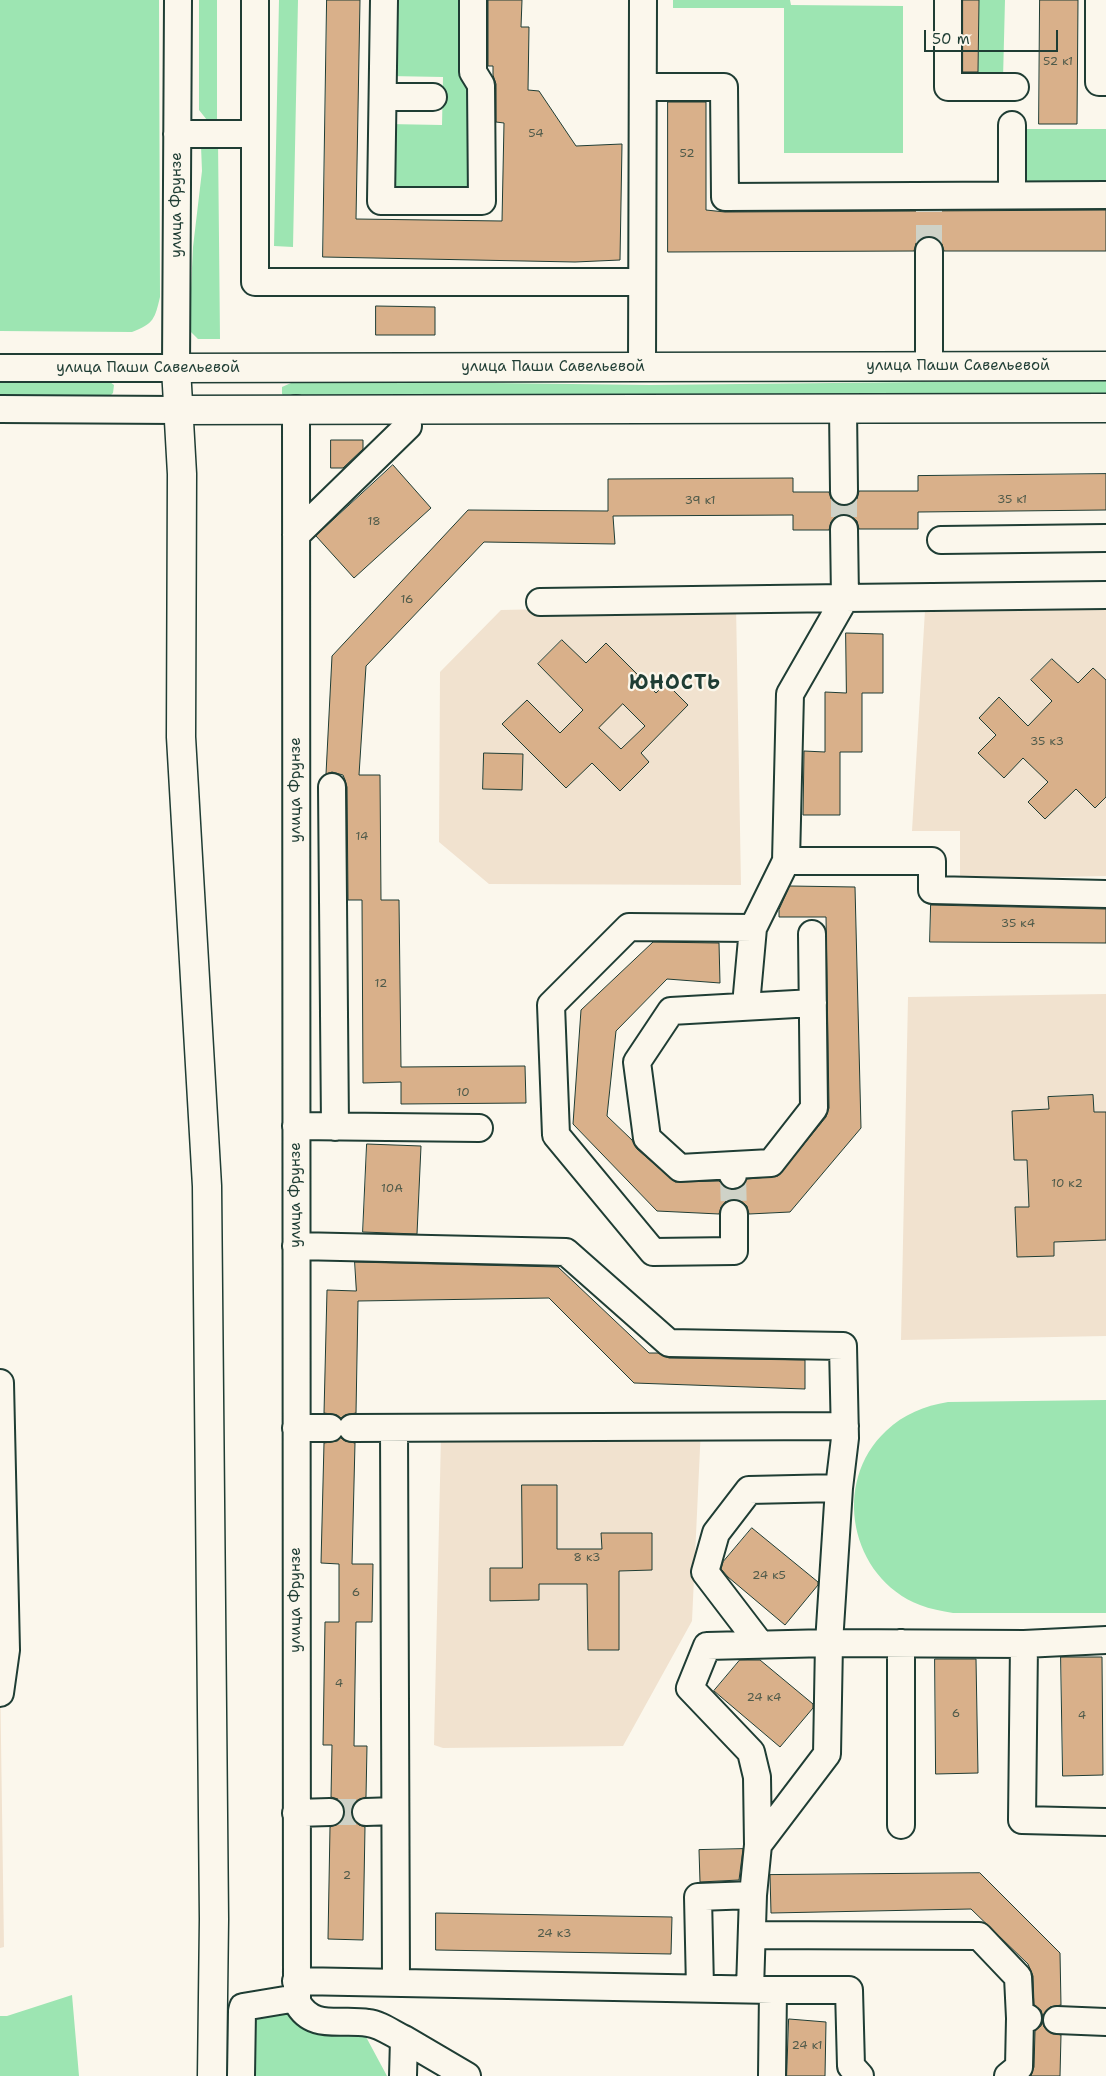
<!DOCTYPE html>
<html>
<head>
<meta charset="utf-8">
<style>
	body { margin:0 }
	#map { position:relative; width:1106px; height:2076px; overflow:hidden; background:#fbf7ec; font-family:"Shantell Sans",sans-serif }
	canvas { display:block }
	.scale { position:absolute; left:924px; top:30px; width:134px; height:22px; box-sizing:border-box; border:2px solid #1f3d34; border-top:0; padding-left:6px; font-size:15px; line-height:18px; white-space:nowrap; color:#1f3d34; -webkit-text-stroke:4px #fbf7ec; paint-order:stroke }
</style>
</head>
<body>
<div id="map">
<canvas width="1106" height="2076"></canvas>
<div class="scale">50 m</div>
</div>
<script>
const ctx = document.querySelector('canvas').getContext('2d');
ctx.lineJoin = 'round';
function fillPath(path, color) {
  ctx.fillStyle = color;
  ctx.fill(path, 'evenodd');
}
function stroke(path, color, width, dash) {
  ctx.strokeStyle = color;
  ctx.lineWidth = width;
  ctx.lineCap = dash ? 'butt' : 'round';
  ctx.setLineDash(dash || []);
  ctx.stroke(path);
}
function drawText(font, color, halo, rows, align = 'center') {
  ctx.font = font + ' "Shantell Sans",sans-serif';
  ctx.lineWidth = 4.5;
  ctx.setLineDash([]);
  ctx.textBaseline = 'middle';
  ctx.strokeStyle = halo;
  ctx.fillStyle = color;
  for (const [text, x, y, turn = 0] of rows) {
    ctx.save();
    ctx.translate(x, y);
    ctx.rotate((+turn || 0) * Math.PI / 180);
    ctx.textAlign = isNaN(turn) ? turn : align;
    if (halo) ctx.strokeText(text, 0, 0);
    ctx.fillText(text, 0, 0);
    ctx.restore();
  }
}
const built = new Path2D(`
	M 736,605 L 741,885 L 489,884 L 439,842 L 440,672 L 501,610 Z
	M 1106,609 L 1106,876 L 960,879 L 960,831 L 912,831 L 925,610 Z
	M 1106,994 L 1106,1336 L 901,1340 L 908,997 Z
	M 701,1427 L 692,1621 L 623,1746 L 443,1748 L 434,1745 L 441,1436 Z
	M 0,1671 L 4,1947 L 0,1948 Z`);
const green = new Path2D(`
	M 0,0 L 159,0 L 160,297 C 155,318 154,324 132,332 L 0,331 Z
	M 199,0 L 217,0 L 217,123 L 207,120 L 199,110 Z
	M 279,0 L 298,0 L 293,247 L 274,246 Z
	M 390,0 L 466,0 L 475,87 L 476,195 L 387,194 L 388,124 L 442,125 L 443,77 L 389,76 Z
	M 673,0 L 790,0 L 791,5 L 903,6 L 903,153 L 784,153 L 784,8 L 673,8 Z
	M 979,0 L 1005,0 L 1003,79 L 978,78 Z
	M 1020,129 L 1106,129 L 1106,187 L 1020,187 Z
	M 218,140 L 220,339 L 198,339 L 189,330 L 193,247 L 202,171 L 201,146 Z
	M 1106,380 L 1106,397 L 289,400 L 282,394 L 282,387 L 291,383 L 415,382 L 650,385 Z
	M 0,381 L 110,382 L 114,385 L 113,393 L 110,396 L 0,397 Z
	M 1106,1400 L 1106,1613 L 953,1613 C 942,1611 930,1609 920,1605 C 850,1578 831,1482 886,1431 C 904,1414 924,1406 948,1402 Z
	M 72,1995 L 79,2076 L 0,2076 L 0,2016 L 7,2016 Z
	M 284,2006 L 365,2035 L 387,2076 L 255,2076 L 253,2015 Z`);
const building = new Path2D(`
	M 327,0 L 360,0 L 356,219 L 502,221 L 504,123 L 496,122 L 496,84 L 493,75 L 493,66 L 488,66 L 488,0 L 522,0 L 521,27 L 529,27 L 528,90 L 539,91 L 576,146 L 622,144 L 620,260 L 575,262 L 323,257 Z
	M 963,0 L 979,0 L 978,72 L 963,72 Z
	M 1040,0 L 1078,0 L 1077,124 L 1039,124 Z
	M 668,102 L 706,102 L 706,210 L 725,212 L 1106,210 L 1106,251 L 944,251 L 942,244 L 937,238 L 929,236 L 922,238 L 916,243 L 914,251 L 668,252 Z
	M 376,306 L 435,307 L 435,335 L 376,335 Z
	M 331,440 L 363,440 L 363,449 L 343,468 L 331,468 Z
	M 393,465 L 431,508 L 354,578 L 316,536 Z
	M 1106,474 L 1106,510 L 918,512 L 918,529 L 859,529 L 857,521 L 851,516 L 844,514 L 836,516 L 831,522 L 829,530 L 793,530 L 793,515 L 613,516 L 615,544 L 484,542 L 366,666 L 359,775 L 380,775 L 381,900 L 399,900 L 401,1067 L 525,1066 L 526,1103 L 401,1104 L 401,1082 L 363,1083 L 362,900 L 348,900 L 347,787 L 345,780 L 343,775 L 332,772 L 326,774 L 332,656 L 468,510 L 608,511 L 608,479 L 793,478 L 793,492 L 829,492 L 831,499 L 836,504 L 844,506 L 852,504 L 857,499 L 859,491 L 918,491 L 918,476 Z
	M 846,633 L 883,634 L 883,693 L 862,693 L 862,752 L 840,752 L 840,815 L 803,815 L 804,751 L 825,752 L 825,692 L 846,693 Z
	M 562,640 L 586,663 L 606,643 L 656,693 L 666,683 L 688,705 L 641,753 L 649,762 L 620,791 L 592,763 L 566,788 L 502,724 L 527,700 L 560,733 L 583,710 L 538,664 ZM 623,704 L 645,726 L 621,749 L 599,728 Z
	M 1052,659 L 1078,683 L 1093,668 L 1106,680 L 1106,797 L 1095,808 L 1076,789 L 1045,819 L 1028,802 L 1048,782 L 1023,758 L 1004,778 L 978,753 L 996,735 L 979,718 L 999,697 L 1028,726 L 1052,701 L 1031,680 Z
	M 484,753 L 523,754 L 522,790 L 483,789 Z
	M 790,886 L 855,887 L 861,1128 L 790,1212 L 749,1214 L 747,1206 L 741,1201 L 734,1199 L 726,1201 L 721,1207 L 719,1214 L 657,1211 L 573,1124 L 581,1010 L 653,942 L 719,943 L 720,983 L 667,979 L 616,1031 L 607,1116 L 632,1140 L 637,1149 L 675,1182 L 719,1181 L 725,1187 L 732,1190 L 740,1188 L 747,1179 L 778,1176 L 826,1117 L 829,1108 L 826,917 L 779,917 L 779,910 Z
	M 931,905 L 1106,909 L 1106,943 L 930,942 Z
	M 1093,1095 L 1094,1112 L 1106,1112 L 1106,1240 L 1054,1242 L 1054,1256 L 1017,1257 L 1015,1207 L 1029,1207 L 1027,1160 L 1014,1160 L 1012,1111 L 1049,1109 L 1048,1097 Z
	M 367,1144 L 421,1146 L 417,1234 L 363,1232 Z
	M 355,1262 L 558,1267 L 649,1353 L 658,1353 L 669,1358 L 805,1360 L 805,1389 L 634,1383 L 549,1298 L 358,1301 L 356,1413 L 345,1415 L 341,1418 L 337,1415 L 324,1413 L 327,1290 L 356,1291 Z
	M 341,1438 L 345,1441 L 355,1443 L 352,1564 L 373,1564 L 372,1622 L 356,1622 L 354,1746 L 367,1746 L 366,1797 L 358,1800 L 353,1805 L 351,1812 L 354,1820 L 359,1825 L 365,1827 L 363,1940 L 328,1939 L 330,1827 L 338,1824 L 343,1820 L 345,1812 L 342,1804 L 338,1799 L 331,1797 L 332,1745 L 323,1745 L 325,1622 L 339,1622 L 339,1564 L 321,1563 L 324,1443 L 337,1441 Z
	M 522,1485 L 557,1485 L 557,1549 L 602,1549 L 601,1533 L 652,1533 L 652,1570 L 619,1571 L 619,1650 L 588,1650 L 587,1584 L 539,1584 L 539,1600 L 490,1601 L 490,1568 L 522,1568 Z
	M 752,1528 L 818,1582 L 818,1585 L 785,1625 L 728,1577 L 721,1569 L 723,1562 Z
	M 1061,1657 L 1102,1657 L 1103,1775 L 1063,1776 Z
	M 935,1659 L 976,1659 L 978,1773 L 936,1774 Z
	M 740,1660 L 760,1660 L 813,1704 L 813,1708 L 780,1747 L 714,1691 Z
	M 743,1849 L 739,1880 L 700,1882 L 699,1850 Z
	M 980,1873 L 1060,1953 L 1061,2005 L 1050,2007 L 1043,2017 L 1041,2010 L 1034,2005 L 1033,1976 L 1028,1964 L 971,1909 L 771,1913 L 770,1875 Z
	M 436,1913 L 672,1917 L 671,1954 L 436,1950 Z
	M 789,2019 L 826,2022 L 825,2076 L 787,2076 Z
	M 1042,2021 L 1044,2027 L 1049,2032 L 1061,2035 L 1060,2076 L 1031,2076 L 1034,2067 L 1035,2031 L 1041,2026 Z`);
const minorTunnel = new Path2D(`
	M 929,251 L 929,210
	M 844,491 L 844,529
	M 733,1175 L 734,1214
	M 330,1812 L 366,1812`);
const minor = new Path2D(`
	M 384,0 L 381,201 L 482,201 L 481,85 L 473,72 L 473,0
	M 948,0 L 948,87 L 1015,87
	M 1099,0 L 1099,82 L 1106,82
	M 643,87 L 724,87 L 725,197 L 1106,195
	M 383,97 L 433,97
	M 177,134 L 255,134 L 255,282 L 642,282
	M 255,134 L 255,0
	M 1012,195 L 1012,125
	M 929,251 L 929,366
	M 642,367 L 643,0
	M 0,368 L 176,368 L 178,0
	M 0,409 L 177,410
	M 296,409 L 297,2002 C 312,2031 341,2018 368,2023 C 380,2024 393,2034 404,2039 L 403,2076
	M 843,409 L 844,491
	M 844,529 L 845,598 L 1106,595
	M 296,535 L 408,426
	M 941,540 L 1106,538
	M 540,602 L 845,598
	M 332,787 L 335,1127
	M 786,861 L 932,861 L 932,890 L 1106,894
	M 753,928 L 786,861 L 790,694 L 845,598
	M 296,1126 L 479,1128
	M 734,1165 L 771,1163 L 814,1108 L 812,934
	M 733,1175 L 734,1165 L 680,1168 L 647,1138 L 637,1062 L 671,1011 L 813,1003
	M 734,1214 L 734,1251 L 653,1252 L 556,1135 L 551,1005 L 629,927 L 753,928 L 746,1005
	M 296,1246 L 566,1252 L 669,1343 L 843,1346 L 845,1438 L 839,1488 L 829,1643 L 1024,1644 L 1106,1640
	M 0,1383 L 6,1650 L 0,1693
	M 296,1428 L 330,1428
	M 352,1428 L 845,1426
	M 394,1428 L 396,1982
	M 901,1643 L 901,1825
	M 760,1644 L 705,1572 L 716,1533 L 749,1490 L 839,1488
	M 1024,1644 L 1022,1820 L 1106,1822
	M 366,1812 L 395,1811
	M 296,1813 L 330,1812
	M 752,1935 L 979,1936 L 1018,1977 L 1020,2018 L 1028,2018
	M 296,1981 L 773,1990 L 772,2076
	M 700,1988 L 698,1897 L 753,1895
	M 750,1989 L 753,1895 L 758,1845 L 827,1754 L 829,1643 L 707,1646 L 690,1688 L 751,1752 L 757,1777 L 758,1845
	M 773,1990 L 849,1990 L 851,2066 L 860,2076
	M 1057,2020 L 1106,2022
	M 404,2039 L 467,2076
	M 241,2076 L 242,2011 L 243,2007 L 297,1998
	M 1008,2076 L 1019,2067 L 1020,2018`);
const major = new Path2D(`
	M 177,410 L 1106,408
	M 212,2076 L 214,1919 L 207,1186 L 181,737 L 182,474 L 176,368 L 1106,366`);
const numberNames = [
	["52 к1",1058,62],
	["54",536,134],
	["52",687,154],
	["35 к1",1012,500],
	["39 к1",700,501],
	["18",374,522],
	["16",407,600],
	["35 к3",1047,742],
	["14",362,837],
	["35 к4",1018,924],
	["12",381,984],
	["10",463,1093],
	["10 к2",1067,1184],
	["10А",392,1189],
	["8 к3",587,1558],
	["24 к5",769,1576],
	["6",356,1593],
	["4",339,1684],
	["24 к4",764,1698],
	["6",956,1714],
	["4",1082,1716],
	["2",347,1876],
	["24 к3",554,1934],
	["24 к1",807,2046]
];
const streetNames = [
	["улица Фрунзе",177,205,-90],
	["улица Паши Савельевой",958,366],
	["улица Паши Савельевой",553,367],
	["улица Паши Савельевой",148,368],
	["улица Фрунзе",296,790,-90],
	["улица Фрунзе",296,1195,-90],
	["улица Фрунзе",296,1600,-90]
];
const districtNames = [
	["ЮНОСТЬ",675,684]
];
fillPath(built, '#f1e2cf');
fillPath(green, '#9de5b2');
fillPath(building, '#d9b08a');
stroke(building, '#1f3d34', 1);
stroke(minorTunnel, '#cfd2c7', 26, [26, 13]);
stroke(minor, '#1f3d34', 30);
stroke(major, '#1f3d34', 31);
stroke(minor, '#fbf7ec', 26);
stroke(major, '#fbf7ec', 28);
drawText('12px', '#4e5a4a', null, numberNames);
drawText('15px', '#1f3d34', '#fbf7ec', streetNames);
ctx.letterSpacing = '1px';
drawText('bold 20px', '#1f3d34', '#fbf7ec', districtNames);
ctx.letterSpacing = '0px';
</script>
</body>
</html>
